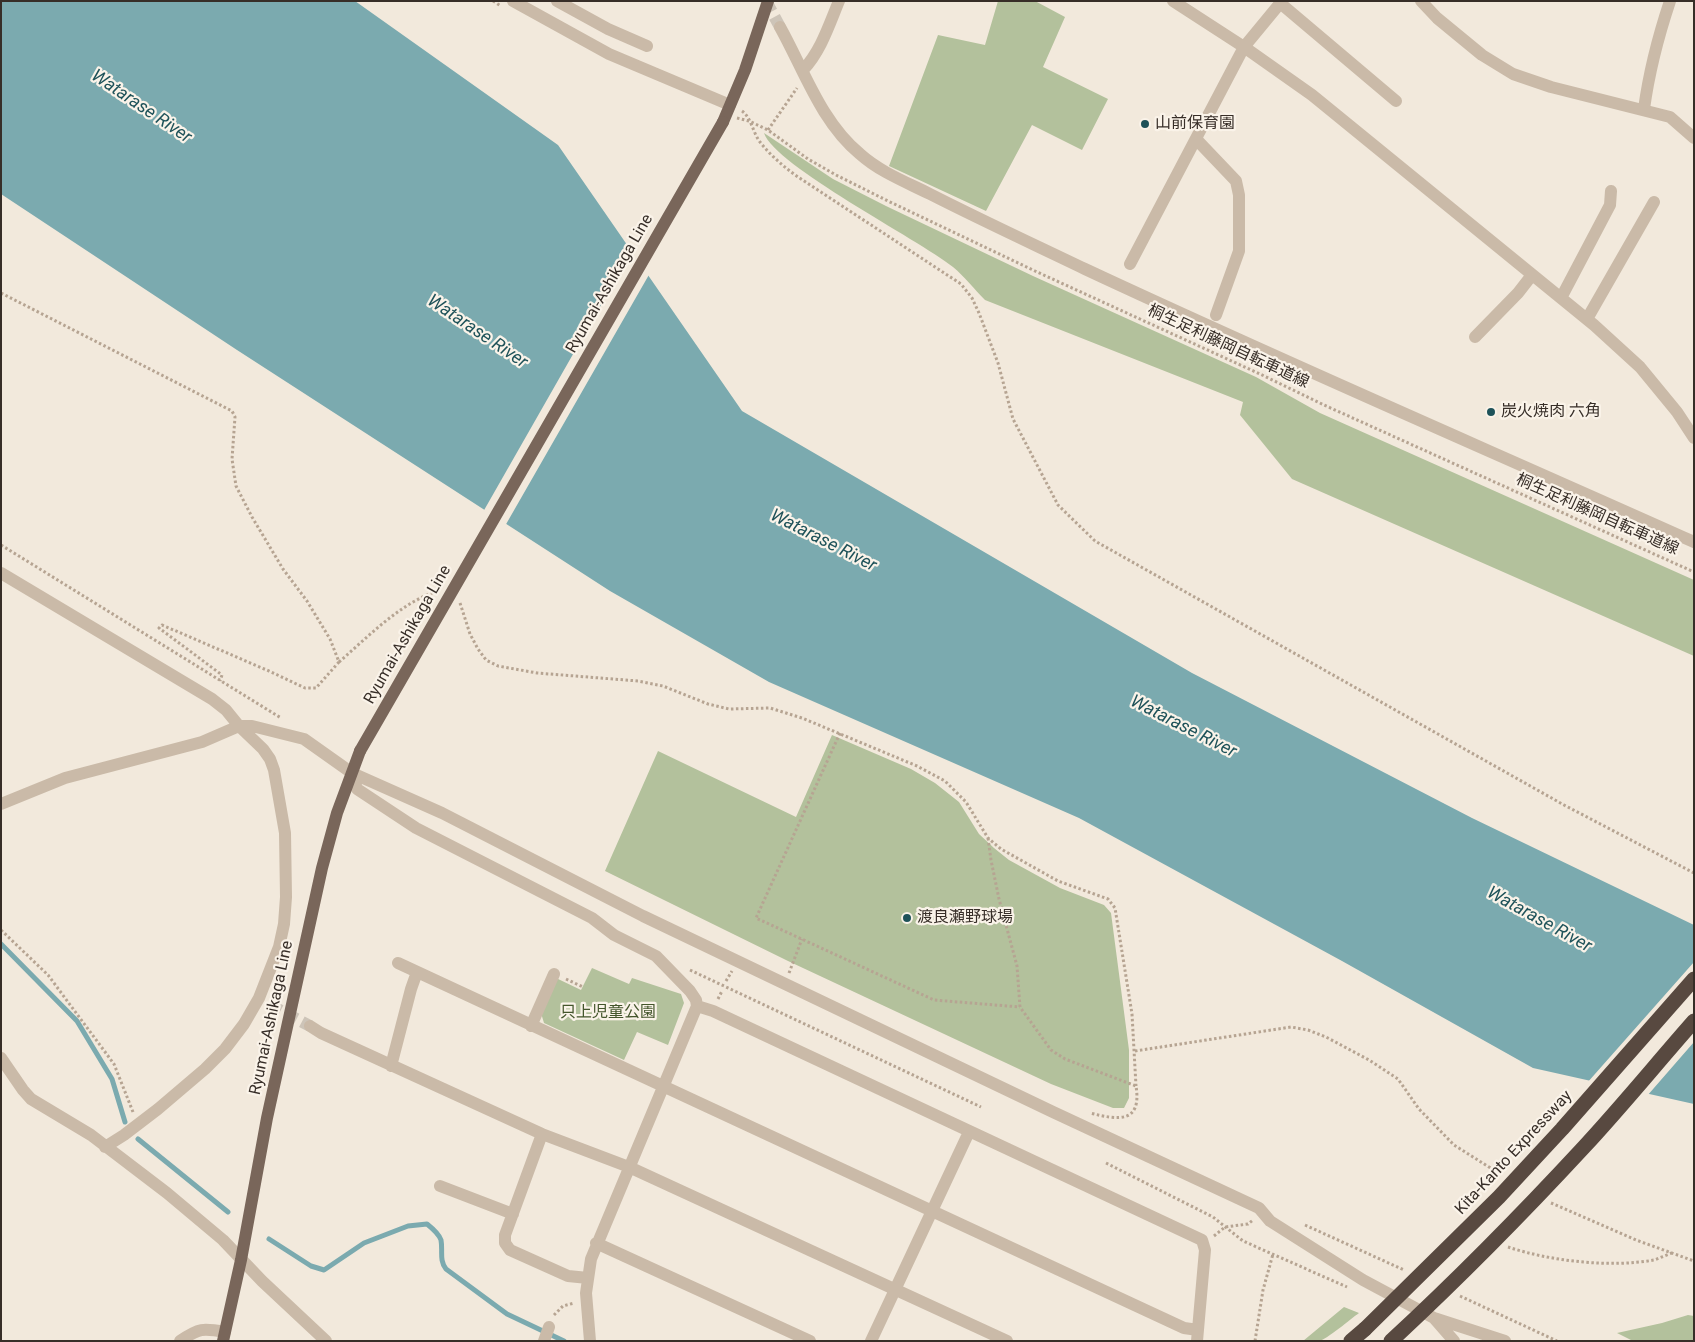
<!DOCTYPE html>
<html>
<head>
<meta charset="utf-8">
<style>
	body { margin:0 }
	#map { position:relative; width:1695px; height:1342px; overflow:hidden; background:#f2e9dc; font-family:Roboto,sans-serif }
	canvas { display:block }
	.frame { position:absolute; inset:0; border:2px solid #372e28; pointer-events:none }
</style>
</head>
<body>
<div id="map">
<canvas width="1695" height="1342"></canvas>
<div class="frame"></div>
</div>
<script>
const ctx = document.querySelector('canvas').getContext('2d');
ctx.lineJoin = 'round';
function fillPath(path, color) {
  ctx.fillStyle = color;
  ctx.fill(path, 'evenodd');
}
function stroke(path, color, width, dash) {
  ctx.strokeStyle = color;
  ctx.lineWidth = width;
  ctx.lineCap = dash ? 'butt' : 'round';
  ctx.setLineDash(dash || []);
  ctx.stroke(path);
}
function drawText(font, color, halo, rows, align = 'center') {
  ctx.font = font + ' Roboto,"Noto Sans JP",sans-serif';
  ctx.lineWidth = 4.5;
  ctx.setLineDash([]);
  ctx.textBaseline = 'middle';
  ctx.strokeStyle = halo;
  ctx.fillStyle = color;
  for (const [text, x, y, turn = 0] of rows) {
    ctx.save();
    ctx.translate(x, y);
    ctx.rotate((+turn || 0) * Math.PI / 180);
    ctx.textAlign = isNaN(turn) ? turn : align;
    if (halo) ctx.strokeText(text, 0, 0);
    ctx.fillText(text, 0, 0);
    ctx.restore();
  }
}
const green = new Path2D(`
	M 998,1 L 1035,1 L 1065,17 L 1043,67 L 1108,99 L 1082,150 L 1032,125 L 986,211 L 889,166 L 938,35 L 985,45 Z
	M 764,133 L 833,179 L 886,206 L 1033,276 L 1256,377 L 1320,413 L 1694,580 L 1694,656 L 1292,479 L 1240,415 L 1243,402 L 985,300 C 974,289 964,276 953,267 C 918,239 775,166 764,133 Z
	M 832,735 L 911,769 L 935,783 L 959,802 L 979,834 L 994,848 L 1009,860 L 1060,888 L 1104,905 L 1111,913 L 1129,1050 L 1129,1098 L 1124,1108 L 1113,1108 L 1051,1084 L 788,961 L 605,871 L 658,751 L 796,817 Z
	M 592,968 L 629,984 L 632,978 L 681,994 L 684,1003 L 668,1045 L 637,1032 L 624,1060 L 544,1023 L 541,1013 L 556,978 L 581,990 Z
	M 1344,1307 L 1359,1313 C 1352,1318 1326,1340 1319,1341 C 1314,1342 1308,1341 1303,1341 Z
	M 1688,1315 L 1694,1316 L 1694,1341 L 1633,1341 L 1617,1333 L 1662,1323 Z`);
const water = new Path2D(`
	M 1,1 L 355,1 L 558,145 L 742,411 L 1192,673 L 1472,818 L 1694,925 L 1694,1104 L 1533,1068 L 1342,961 L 1079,818 L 769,682 L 610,591 L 237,350 L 1,194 Z`);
const pier = new Path2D(`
	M 633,249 L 650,273 L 505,526 L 483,512 Z
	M 1694,962 L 1694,1042 L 1647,1096 L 1587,1083 Z`);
const stream = new Path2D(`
	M 1,944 L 77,1021 L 112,1079 L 125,1122
	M 138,1139 L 228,1212
	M 269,1239 L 311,1266 L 324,1270 L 364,1243 L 408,1226 L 427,1224 C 432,1228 439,1234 441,1240 C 443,1251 439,1260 446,1269 L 507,1314 L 564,1341`);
const minorTunnel = new Path2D(`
	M 766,1 L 780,27
	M 270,1005 L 310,1026`);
const path = new Path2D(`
	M 493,1 L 501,6
	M 742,111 C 751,117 753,133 760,142 C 771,156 784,167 798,177 L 961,284 L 972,298 L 979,313 L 998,363 L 1013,419 L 1058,505 L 1095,541 L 1564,805 L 1694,873
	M 737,118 L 749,121 L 768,130 L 808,159 L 836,175 L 888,201 L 1035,271 L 1260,374 L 1324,405 L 1694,572
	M 768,130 L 797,88
	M 1,293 L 232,411 L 235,417 L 232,459 L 236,486 L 252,517 L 283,569 L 307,601 L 330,639 L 339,662 L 316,688 L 305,688 L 269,671 L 162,625 L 159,628 L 222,675 L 220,681
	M 1,545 L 281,718
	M 460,603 L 470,634 L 478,649 L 486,660 L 498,666 L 537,673 L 638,681 L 663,686 L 708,704 L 729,709 L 770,708 L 802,718 L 917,766 L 945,781 L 966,802 L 988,838 L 1001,849 L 1058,881 L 1108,899 L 1115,908 L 1132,1014 L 1136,1086
	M 339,662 C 369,636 399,604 437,591
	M 840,733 L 756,918 L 934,1000 L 1020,1007
	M 988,838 L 991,860 L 999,899 L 1017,966 L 1020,1007 L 1051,1050 L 1065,1059 L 1136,1086 C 1142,1124 1118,1120 1090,1113
	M 1,930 L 48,975 L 114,1064 L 133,1112
	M 690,970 L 981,1107
	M 789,973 L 802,939
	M 566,979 L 583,987
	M 726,981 L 732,971
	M 718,999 L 722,991
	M 1135,1051 L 1291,1027 L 1308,1030 L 1326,1037 L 1369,1060 L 1398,1079 L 1419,1109 L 1454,1145 L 1500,1174
	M 1106,1163 L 1213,1217 L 1243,1241 L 1347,1287
	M 1551,1203 L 1636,1240 L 1694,1261
	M 1305,1225 L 1404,1270
	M 1214,1236 L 1225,1227 L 1248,1224 L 1253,1220
	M 1508,1247 C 1550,1261 1610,1268 1654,1260 C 1660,1258 1666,1255 1672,1253
	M 1460,1296 L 1557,1341
	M 554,1315 L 563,1306 L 574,1303
	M 1255,1341 L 1263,1290 L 1273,1254`);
const minor = new Path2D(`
	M 513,1 L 609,54 L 730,105
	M 557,1 L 608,29 L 647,46
	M 1173,1 L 1244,47 L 1312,95 L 1594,325 L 1640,367 L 1677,412 L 1694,438
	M 1421,1 L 1437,18 L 1482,55 L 1513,74 L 1551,87 L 1670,117 L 1694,138
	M 1280,3 L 1396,101
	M 780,27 C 804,70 821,122 860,154 C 880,172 906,182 930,194 C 981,220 1033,244 1085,269 C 1286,363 1491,451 1694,542
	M 803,70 C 821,51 829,25 839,1
	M 1644,109 C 1649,72 1658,37 1670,1
	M 1196,139 L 1236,181 L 1239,195 L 1239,251 L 1216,315
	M 1130,264 L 1244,47 L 1282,1
	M 1561,298 L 1610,205 L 1611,191
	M 1587,319 L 1654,202
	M 1475,337 L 1518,293 L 1532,275
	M 1,573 L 212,699 L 226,710 L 239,726 L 263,749 L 270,759 L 274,770 L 285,833 L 286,897 L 284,924 L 279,947 L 259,998 L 244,1024 L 225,1049 L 205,1069 L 158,1109 L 124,1135 L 105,1147
	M 352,773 L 357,789 L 416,828 L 592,918 L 614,935 L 656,956 L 690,991 L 696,1000 L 697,1006 L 591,1259 L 586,1293 L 590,1341
	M 1,804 L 65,778 L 202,742 L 239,726 L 252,726 L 304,739 L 352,773 L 442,813 L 643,916 L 1053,1112 L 1259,1208 L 1270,1221 L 1363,1280 L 1434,1318 L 1505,1341
	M 398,963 L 1184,1328 L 1198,1330
	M 697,1006 L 713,1011 L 1202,1240 L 1205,1250 L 1197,1341
	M 310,1026 L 321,1033 L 542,1134 L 629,1167 L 1007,1341
	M 531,1026 L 554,974
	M 1,1058 L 23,1090 L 31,1099 L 91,1135 L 167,1193 L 223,1240 L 262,1281 L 326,1341
	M 391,1066 L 411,989 L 417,972
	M 542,1134 L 505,1235 L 505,1243 L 510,1250 L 568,1276 L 588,1278
	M 440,1186 L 513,1214
	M 596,1243 L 810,1341
	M 1434,1318 L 1454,1341
	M 180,1341 C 199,1328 203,1328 225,1332
	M 544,1341 L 549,1327
	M 871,1341 L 969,1132`);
const major = new Path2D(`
	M 723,122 L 745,70 L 768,1
	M 223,1341 L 241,1260 L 267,1118 L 322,868 L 337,813 L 360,751`);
const highway = new Path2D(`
	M 1351,1341 L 1365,1329`);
const majorBridge = new Path2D(`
	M 360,751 L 723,122`);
const highwayBridge = new Path2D(`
	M 1365,1329 L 1499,1197 L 1562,1129 L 1694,979
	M 1391,1341 C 1458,1279 1522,1214 1584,1147 C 1622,1106 1657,1063 1694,1021`);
const markers = [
	[1145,124,5,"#1e5259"],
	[1491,412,5,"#1e5259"],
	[907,918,5,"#1e5259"]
];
const poiNames = [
	["山前保育園",1155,124],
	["炭火焼肉 六角",1501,412],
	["渡良瀬野球場",917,918]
];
const streetNames = [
	["Ryumai-Ashikaga Line",610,284,-60],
	["桐生足利藤岡自転車道線",1228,347,25],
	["桐生足利藤岡自転車道線",1597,515,24],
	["Ryumai-Ashikaga Line",408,635,-60],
	["Ryumai-Ashikaga Line",272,1018,-78],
	["Kita-Kanto Expressway",1514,1153,-47]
];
const parkNames = [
	["只上児童公園",608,1013]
];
const waterNames = [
	["Watarase River",141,107,34],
	["Watarase River",477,332,34],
	["Watarase River",823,541,27],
	["Watarase River",1183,727,27],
	["Watarase River",1539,920,29]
];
fillPath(green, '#b3c19c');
fillPath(water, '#7baaaf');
fillPath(pier, '#f2e9dc');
stroke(stream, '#7baaaf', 5);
stroke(minorTunnel, '#cdc4b8', 12, [12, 6]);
stroke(path, '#b6a492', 3, [2.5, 2.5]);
stroke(minor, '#cabaa8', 12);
stroke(major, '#79665a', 12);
stroke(highway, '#584940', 15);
stroke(majorBridge, '#79665a', 12);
stroke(highwayBridge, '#584940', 15);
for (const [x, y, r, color] of markers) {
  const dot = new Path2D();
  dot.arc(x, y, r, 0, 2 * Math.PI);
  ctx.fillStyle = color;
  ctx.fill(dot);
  stroke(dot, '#faf3e9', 2);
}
drawText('16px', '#372e28', '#faf3e9', poiNames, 'left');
drawText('16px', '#372e28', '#faf3e9', streetNames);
drawText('16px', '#44562c', '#faf3e9', parkNames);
drawText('italic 18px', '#1e5259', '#faf3e9', waterNames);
</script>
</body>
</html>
